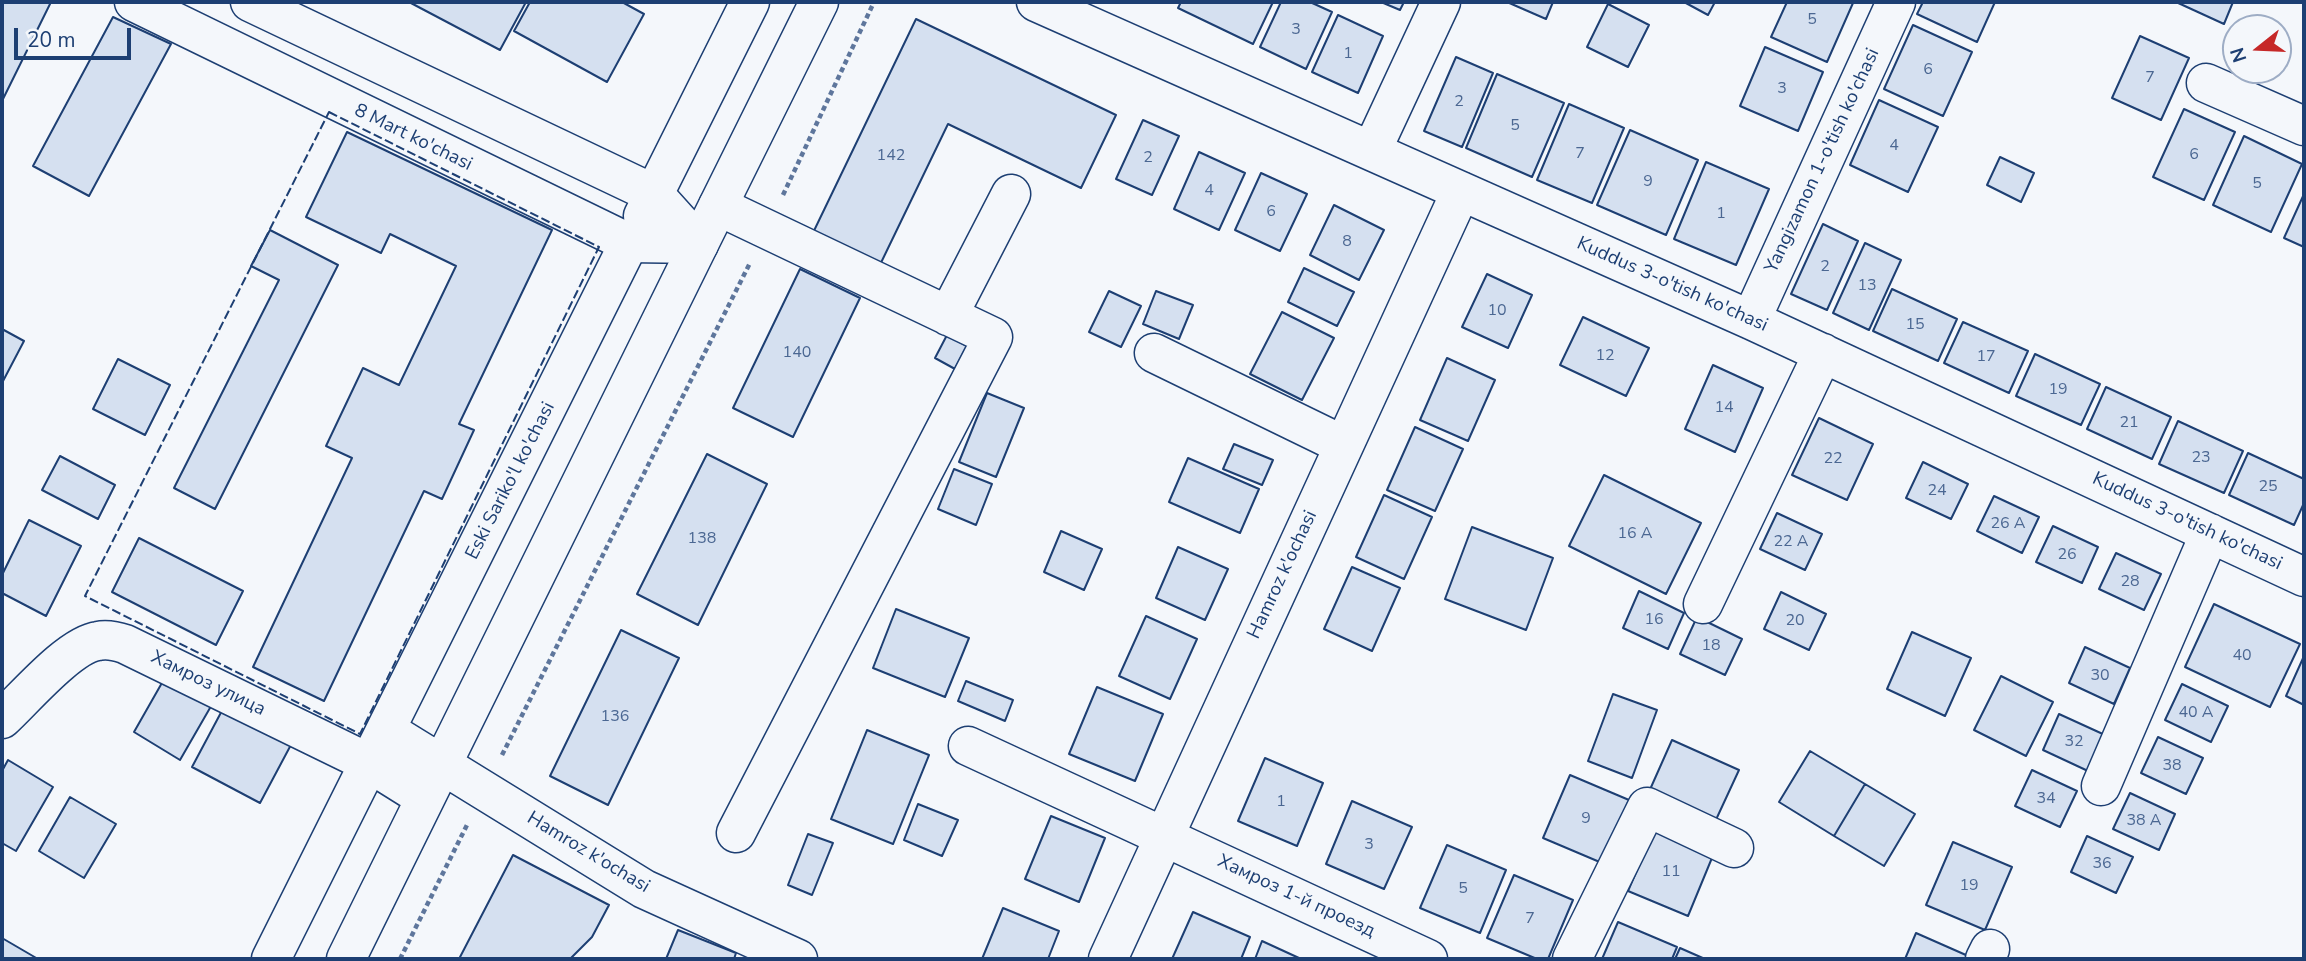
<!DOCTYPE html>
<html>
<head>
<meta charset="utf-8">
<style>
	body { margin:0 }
	#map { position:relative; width:2306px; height:961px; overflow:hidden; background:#f4f7fb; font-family:"Nunito Sans",sans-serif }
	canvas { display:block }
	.frame { position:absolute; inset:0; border:4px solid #1d3f73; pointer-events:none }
	.north { position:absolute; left:2222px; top:14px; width:70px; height:70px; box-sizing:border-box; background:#f4f7fb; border:2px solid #9eadc5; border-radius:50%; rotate:252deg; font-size:19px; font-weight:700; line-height:28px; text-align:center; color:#1d3f73 }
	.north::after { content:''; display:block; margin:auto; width:24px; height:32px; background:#c62828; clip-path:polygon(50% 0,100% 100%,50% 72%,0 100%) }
	.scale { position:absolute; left:14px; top:28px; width:117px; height:32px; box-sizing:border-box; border:4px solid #1d3f73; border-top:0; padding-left:9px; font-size:21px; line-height:24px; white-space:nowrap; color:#1d3f73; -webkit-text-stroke:5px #f4f7fb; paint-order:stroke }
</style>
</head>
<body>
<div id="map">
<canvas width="2306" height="961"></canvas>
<div class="frame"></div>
<div class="north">N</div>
<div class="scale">20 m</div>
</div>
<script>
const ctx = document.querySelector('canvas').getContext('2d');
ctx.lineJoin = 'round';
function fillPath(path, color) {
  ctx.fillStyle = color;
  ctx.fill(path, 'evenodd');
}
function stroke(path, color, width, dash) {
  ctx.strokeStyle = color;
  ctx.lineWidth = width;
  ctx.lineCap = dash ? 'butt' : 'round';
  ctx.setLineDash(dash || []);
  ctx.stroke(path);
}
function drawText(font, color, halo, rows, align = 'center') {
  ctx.font = font + ' "Nunito Sans",sans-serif';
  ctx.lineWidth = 5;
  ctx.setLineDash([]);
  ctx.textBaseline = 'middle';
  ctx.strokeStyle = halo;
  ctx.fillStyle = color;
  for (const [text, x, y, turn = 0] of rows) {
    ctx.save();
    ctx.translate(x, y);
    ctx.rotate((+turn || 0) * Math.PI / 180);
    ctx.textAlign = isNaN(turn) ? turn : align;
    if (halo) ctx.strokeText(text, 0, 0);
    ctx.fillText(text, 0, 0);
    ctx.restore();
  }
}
const building = new Path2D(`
	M 2,2 L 51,2 L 2,101 Z
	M 409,2 L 526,2 L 500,50 Z
	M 530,2 L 622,2 L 644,14 L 607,82 L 514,31 Z
	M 1181,2 L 1273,2 L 1253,44 L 1178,8 Z
	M 1281,2 L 1310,2 L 1332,12 L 1306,69 L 1260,47 Z
	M 1381,2 L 1404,2 L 1400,10 Z
	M 1507,2 L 1553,2 L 1546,19 Z
	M 1684,2 L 1715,2 L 1708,15 Z
	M 1787,2 L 1853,3 L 1827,62 L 1771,37 Z
	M 1923,2 L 1995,2 L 1977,42 L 1917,14 Z
	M 2176,2 L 2233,2 L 2224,24 Z
	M 1608,4 L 1649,25 L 1628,67 L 1587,47 Z
	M 1338,15 L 1383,36 L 1358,93 L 1312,72 Z
	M 113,17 L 171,44 L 89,196 L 33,166 Z
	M 916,19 L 1116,115 L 1081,188 L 948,124 L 877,271 L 810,239 Z
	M 1913,25 L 1972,52 L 1943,116 L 1884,89 Z
	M 2140,36 L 2189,58 L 2161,120 L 2112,98 Z
	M 1765,47 L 1823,72 L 1798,131 L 1740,106 Z
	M 1456,57 L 1493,73 L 1462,147 L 1424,131 Z
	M 1497,74 L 1564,103 L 1532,177 L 1466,148 Z
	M 1879,100 L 1938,127 L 1908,192 L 1850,165 Z
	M 1569,104 L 1624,128 L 1592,203 L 1537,180 Z
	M 2184,109 L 2235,132 L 2204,200 L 2153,177 Z
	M 1143,120 L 1179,136 L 1152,195 L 1116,179 Z
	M 1630,130 L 1698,160 L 1666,235 L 1597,205 Z
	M 347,132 L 552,230 L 459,424 L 474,430 L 442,499 L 424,491 L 324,701 L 253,667 L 352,458 L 326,446 L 363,368 L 399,385 L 456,266 L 390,234 L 381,253 L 306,217 Z
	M 2244,136 L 2302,164 L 2271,232 L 2213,205 Z
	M 1199,152 L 1245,173 L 1219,230 L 1174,209 Z
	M 2000,157 L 2034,173 L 2021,202 L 1987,185 Z
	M 1706,162 L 1769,189 L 1736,265 L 1674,239 Z
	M 1261,173 L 1307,194 L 1280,251 L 1235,230 Z
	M 2304,194 L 2304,247 L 2284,238 Z
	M 1334,205 L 1384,230 L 1359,280 L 1310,255 Z
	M 1823,224 L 1858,241 L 1827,310 L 1791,294 Z
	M 270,230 L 338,265 L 215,509 L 174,488 L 279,280 L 251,266 Z
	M 1865,243 L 1901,260 L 1869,330 L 1833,313 Z
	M 1304,268 L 1354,292 L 1337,326 L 1288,302 Z
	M 800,269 L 860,298 L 793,437 L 733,408 Z
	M 1487,274 L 1532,295 L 1508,348 L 1462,327 Z
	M 1892,289 L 1957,319 L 1938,361 L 1873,331 Z
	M 1109,291 L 1141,306 L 1121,347 L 1089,332 Z
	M 1156,291 L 1193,305 L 1179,339 L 1143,324 Z
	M 1282,312 L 1334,338 L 1302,400 L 1250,374 Z
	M 1583,317 L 1649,348 L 1626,396 L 1560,365 Z
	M 1963,322 L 2028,351 L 2009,393 L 1944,363 Z
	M 2,329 L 24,341 L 2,383 Z
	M 947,335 L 967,346 L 955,369 L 935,358 Z
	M 2035,354 L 2100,384 L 2081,425 L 2016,396 Z
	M 1447,358 L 1495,380 L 1468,441 L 1420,420 Z
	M 118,359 L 170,385 L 145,435 L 93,409 Z
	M 1713,365 L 1763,388 L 1735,452 L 1685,429 Z
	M 2106,387 L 2171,417 L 2152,459 L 2087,429 Z
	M 987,393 L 1024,408 L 996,477 L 959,462 Z
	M 1819,418 L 1873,444 L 1847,500 L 1792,475 Z
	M 2178,421 L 2243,451 L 2224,493 L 2159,464 Z
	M 1415,427 L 1463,449 L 1435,511 L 1387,490 Z
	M 1234,444 L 1273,460 L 1262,485 L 1223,469 Z
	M 2248,453 L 2304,479 L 2304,503 L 2294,525 L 2229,495 Z
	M 707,454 L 767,484 L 698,625 L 637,594 Z
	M 60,456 L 115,485 L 98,519 L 42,490 Z
	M 1188,458 L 1259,489 L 1240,533 L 1169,502 Z
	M 1923,462 L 1968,484 L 1951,519 L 1906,498 Z
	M 954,469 L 992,484 L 976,525 L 938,509 Z
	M 1604,475 L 1701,523 L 1666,594 L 1569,546 Z
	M 1384,495 L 1432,517 L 1404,579 L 1356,557 Z
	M 1994,496 L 2039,517 L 2022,553 L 1977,531 Z
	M 1777,513 L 1822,534 L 1805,570 L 1760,549 Z
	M 29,520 L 81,546 L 46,616 L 2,593 L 2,575 Z
	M 2053,526 L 2098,547 L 2082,583 L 2036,562 Z
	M 1472,527 L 1553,558 L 1526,630 L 1445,599 Z
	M 1061,531 L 1102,549 L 1084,590 L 1044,572 Z
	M 139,538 L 243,591 L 216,645 L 112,592 Z
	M 1178,547 L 1228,569 L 1205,620 L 1156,598 Z
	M 2116,553 L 2161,574 L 2144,610 L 2099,589 Z
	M 1352,567 L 1400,588 L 1372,651 L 1324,629 Z
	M 1639,591 L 1684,613 L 1668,649 L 1623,628 Z
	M 1781,592 L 1826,614 L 1809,650 L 1764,629 Z
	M 2214,604 L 2300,644 L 2270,707 L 2185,667 Z
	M 896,609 L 969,638 L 945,697 L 873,668 Z
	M 1146,616 L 1197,639 L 1170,699 L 1119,676 Z
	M 1697,617 L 1742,639 L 1725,675 L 1680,654 Z
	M 621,630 L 679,658 L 608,805 L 550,776 Z
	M 1912,632 L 1971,658 L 1945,716 L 1887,689 Z
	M 2085,647 L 2130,668 L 2114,704 L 2069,683 Z
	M 2304,656 L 2304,705 L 2286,696 Z
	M 167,674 L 214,701 L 180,760 L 134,732 Z
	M 2001,676 L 2053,702 L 2026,756 L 1974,730 Z
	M 966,681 L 1013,700 L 1005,721 L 958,701 Z
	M 2182,684 L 2228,706 L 2211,742 L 2165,720 Z
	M 1097,687 L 1163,714 L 1135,781 L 1069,754 Z
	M 1613,694 L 1657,710 L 1632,778 L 1588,761 Z
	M 225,705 L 293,741 L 260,803 L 192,767 Z
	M 2059,714 L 2105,735 L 2088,771 L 2043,750 Z
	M 867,730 L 929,755 L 893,844 L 831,819 Z
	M 2158,737 L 2203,758 L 2186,794 L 2141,773 Z
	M 1672,740 L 1739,770 L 1714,824 L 1648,794 Z
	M 1810,751 L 1865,784 L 1834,836 L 1779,802 Z
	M 1265,758 L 1323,783 L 1297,846 L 1238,821 Z
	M 8,760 L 53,787 L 16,851 L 2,843 L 2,771 Z
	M 2032,770 L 2077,791 L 2060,827 L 2015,806 Z
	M 1570,775 L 1629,800 L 1602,863 L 1543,838 Z
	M 1865,784 L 1915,814 L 1884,866 L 1834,836 Z
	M 2130,793 L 2175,814 L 2159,850 L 2113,829 Z
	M 70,797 L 116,824 L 84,878 L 39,851 Z
	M 1352,801 L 1412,827 L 1384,889 L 1326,864 Z
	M 918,804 L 958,820 L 942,856 L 904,840 Z
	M 1051,816 L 1105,838 L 1079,902 L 1025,879 Z
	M 1655,828 L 1714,853 L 1688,916 L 1628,891 Z
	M 808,834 L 833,843 L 812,895 L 788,885 Z
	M 2087,836 L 2133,857 L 2116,893 L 2071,872 Z
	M 1953,842 L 2012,867 L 1985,930 L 1926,905 Z
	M 1447,845 L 1506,870 L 1480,933 L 1420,908 Z
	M 513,855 L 609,905 L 592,937 L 570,959 L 459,959 Z
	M 1514,875 L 1573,900 L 1548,959 L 1537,959 L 1487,938 Z
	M 1003,908 L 1059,931 L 1048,959 L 982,959 Z
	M 1193,912 L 1250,937 L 1241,959 L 1172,959 Z
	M 1618,922 L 1677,947 L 1672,959 L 1602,959 Z
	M 678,930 L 736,953 L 734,959 L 666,959 Z
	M 1916,933 L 1975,959 L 1905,959 Z
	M 2,938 L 38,959 L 2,959 Z
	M 1262,941 L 1299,958 L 1303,959 L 1255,959 Z
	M 1680,948 L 1705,959 L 1675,959 Z`);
const path = new Path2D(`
	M 783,195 L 874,2
	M 502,755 L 750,263
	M 400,959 L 467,825`);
const minor = new Path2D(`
	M 1036,2 L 1751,320 L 2304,577
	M 2206,83 L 2304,126
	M 1372,150 L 1441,2
	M 718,206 L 993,337 L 736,833
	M 948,316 L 1011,194
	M 1751,320 L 1896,2
	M 1154,353 L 1343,445
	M 1703,604 L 1823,353
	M 2,719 C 24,699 69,645 98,641 C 107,639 116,641 125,644 L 369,763 L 425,798
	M 386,730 L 644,889 L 798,959
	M 968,746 L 1428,959
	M 2101,786 L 2210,533
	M 271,959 L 629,243
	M 346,959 L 699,244
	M 1108,959 L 1461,191
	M 1572,959 L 1647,807 L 1734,848
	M 1985,959 L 1990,949`);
const major = new Path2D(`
	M 134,2 L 629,243 L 699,244
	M 250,2 L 654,194 L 699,244
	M 643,216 L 750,2
	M 699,244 L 819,2`);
const fence = new Path2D(`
	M 329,112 L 599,247 L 360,734 L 85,596 Z`);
const numberNames = [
	["5",1812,20],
	["3",1296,30],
	["1",1348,54],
	["6",1928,70],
	["7",2150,78],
	["3",1782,89],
	["2",1459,102],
	["5",1515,126],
	["4",1894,146],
	["7",1580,154],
	["6",2194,155],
	["142",891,156],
	["2",1148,158],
	["9",1648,182],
	["5",2257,184],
	["4",1209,191],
	["6",1271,212],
	["1",1721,214],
	["8",1347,242],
	["2",1825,267],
	["13",1867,286],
	["10",1497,311],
	["15",1915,325],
	["140",797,353],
	["12",1605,356],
	["17",1986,357],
	["19",2058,390],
	["14",1724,408],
	["21",2129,423],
	["23",2201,458],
	["22",1833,459],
	["25",2268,487],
	["24",1937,491],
	["26 A",2008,524],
	["16 A",1635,534],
	["138",702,539],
	["22 A",1791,542],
	["26",2067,555],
	["28",2130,582],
	["16",1654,620],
	["20",1795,621],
	["18",1711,646],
	["40",2242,656],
	["30",2100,676],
	["40 A",2196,713],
	["136",615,717],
	["32",2074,742],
	["38",2172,766],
	["34",2046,799],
	["1",1281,802],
	["9",1586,819],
	["38 A",2144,821],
	["3",1369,845],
	["36",2102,864],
	["11",1671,872],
	["19",1969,886],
	["5",1463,889],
	["7",1530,919]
];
const streetNames = [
	["8 Mart ko'chasi",413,138,26],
	["Yangizamon 1-o'tish ko'chasi",1823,161,-65],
	["Kuddus 3-o'tish ko'chasi",1672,285,24],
	["Eski Sariko'l ko'chasi",511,481,-63],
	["Kuddus 3-o'tish ko'chasi",2187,522,25],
	["Hamroz k'ochasi",1283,575,-65],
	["Хамроз улица",208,684,26],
	["Hamroz k'ochasi",588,853,31],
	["Хамроз 1-й проезд",1296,897,25]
];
fillPath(building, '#d5e0f0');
stroke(building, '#1d3f73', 2);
stroke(minor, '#1d3f73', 41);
stroke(major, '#1d3f73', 41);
stroke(path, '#5e769c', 4.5, [5, 3.5]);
stroke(minor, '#f4f7fb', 38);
stroke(major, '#f4f7fb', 38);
stroke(fence, '#1d3f73', 2, [9, 3.5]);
drawText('16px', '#4b6792', null, numberNames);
drawText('19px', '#1d3f73', '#f4f7fb', streetNames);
</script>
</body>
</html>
